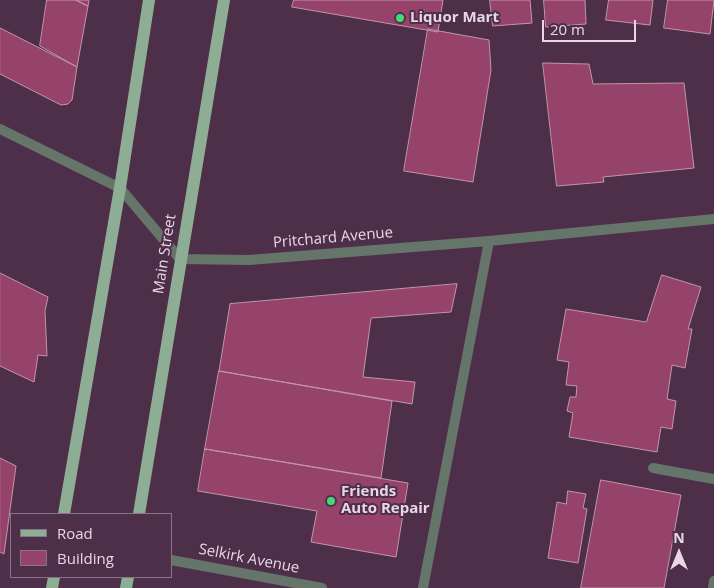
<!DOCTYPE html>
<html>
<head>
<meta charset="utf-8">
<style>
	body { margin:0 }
	#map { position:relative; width:714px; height:588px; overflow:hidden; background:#4d2f49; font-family:"Open Sans",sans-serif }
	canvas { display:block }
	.legend { position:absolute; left:10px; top:513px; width:162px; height:65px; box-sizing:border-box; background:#4d2f49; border:1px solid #8b7288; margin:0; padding:6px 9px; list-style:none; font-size:15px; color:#e9d6e6 }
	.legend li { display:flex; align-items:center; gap:10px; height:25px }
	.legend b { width:25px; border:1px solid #8b7288 }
	.north { position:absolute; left:654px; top:528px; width:50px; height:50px; -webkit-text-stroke:4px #4d2f49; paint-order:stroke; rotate:0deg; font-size:14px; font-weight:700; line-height:20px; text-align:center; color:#e9d6e6 }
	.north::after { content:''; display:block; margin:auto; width:18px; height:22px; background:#e9d6e6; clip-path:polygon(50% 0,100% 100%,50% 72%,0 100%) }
	.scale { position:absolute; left:542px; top:20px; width:94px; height:22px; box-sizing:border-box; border:2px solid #e9d6e6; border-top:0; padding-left:6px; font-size:15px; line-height:18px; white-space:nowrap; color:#e9d6e6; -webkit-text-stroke:4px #4d2f49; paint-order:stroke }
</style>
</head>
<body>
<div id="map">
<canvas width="714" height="588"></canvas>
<ul class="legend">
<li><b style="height:6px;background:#8ead95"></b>Road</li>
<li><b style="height:14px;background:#95436b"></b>Building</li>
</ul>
<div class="north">N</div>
<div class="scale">20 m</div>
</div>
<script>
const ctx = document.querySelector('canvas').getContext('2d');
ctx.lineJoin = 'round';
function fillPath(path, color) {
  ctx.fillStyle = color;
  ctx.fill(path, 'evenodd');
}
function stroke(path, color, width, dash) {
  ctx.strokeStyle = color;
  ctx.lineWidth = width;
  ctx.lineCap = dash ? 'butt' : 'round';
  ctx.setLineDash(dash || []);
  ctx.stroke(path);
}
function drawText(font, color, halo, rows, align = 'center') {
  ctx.font = font + ' "Open Sans",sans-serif';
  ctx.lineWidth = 4;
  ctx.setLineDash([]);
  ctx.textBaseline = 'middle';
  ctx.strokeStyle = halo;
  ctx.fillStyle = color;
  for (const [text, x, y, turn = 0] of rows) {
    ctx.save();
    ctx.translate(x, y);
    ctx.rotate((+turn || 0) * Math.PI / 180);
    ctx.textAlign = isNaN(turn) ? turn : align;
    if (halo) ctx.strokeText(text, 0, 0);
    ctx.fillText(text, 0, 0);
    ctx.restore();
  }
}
const building = new Path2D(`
	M 47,0 L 76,0 L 88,6 L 77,67 L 40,46 Z
	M 76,0 L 89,0 L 88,6 Z
	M 294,0 L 443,0 L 438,32 L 292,7 Z
	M 490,0 L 530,0 L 532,23 L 493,26 Z
	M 544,0 L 585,0 L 586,24 L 546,27 Z
	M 609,0 L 653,0 L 650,25 L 606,20 Z
	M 668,0 L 714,0 L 710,34 L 664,28 Z
	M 0,28 L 77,67 L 72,100 L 68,104 L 61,105 L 0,74 Z
	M 428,29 L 489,40 L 491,70 L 473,182 L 404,171 Z
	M 543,63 L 589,64 L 593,84 L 684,83 L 694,168 L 603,177 L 604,182 L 557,186 Z
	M 0,273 L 48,297 L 45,311 L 47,356 L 38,355 L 34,382 L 0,366 Z
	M 662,275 L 701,287 L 688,329 L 692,329 L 685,368 L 672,365 L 667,399 L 676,401 L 672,429 L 661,427 L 657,452 L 569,437 L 573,413 L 567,411 L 570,397 L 576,397 L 577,386 L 566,385 L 569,362 L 557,360 L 566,309 L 646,322 Z
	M 457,284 L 451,312 L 371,318 L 363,377 L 415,382 L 412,404 L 219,371 L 230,304 Z
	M 219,371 L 392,401 L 381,478 L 205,449 Z
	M 205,449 L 408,483 L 396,557 L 311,542 L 317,511 L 198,491 Z
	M 0,458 L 16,466 L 4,554 L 0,552 Z
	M 601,480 L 681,495 L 664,588 L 581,588 Z
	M 568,491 L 586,494 L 583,508 L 587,509 L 578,563 L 548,558 L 557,502 L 566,504 Z`);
const lane = new Path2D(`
	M 653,468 L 714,479
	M 423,588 L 489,241`);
const street = new Path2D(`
	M 0,129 L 120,188 L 180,259 L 249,260 L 489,241 L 714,219
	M 171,560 L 322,588
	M 713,588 L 714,581`);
const primary = new Path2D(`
	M 64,514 L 120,188 L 149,0
	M 139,514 L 224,0
	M 52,588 L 54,577
	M 126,588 L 128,577`);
const markers = [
	[400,18,5,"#45d77a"],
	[331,501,5,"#45d77a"]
];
const poiNames = [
	["Liquor Mart",410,18],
	["Friends",341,492],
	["Auto Repair",341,509]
];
const streetNames = [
	["Pritchard Avenue",333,238,-5],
	["Main Street",165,254,-81],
	["Selkirk Avenue",249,559,11]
];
fillPath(building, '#95436b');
stroke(building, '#c296a9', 1);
stroke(lane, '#667569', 10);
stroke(street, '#667569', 10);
stroke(primary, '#8ead95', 12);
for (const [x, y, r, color] of markers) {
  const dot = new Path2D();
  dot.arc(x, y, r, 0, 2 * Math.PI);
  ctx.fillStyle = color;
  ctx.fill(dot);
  stroke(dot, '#4d2f49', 2);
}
drawText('bold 15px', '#e9d6e6', '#4d2f49', poiNames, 'left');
drawText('15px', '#e9d6e6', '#4d2f49', streetNames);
</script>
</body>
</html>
